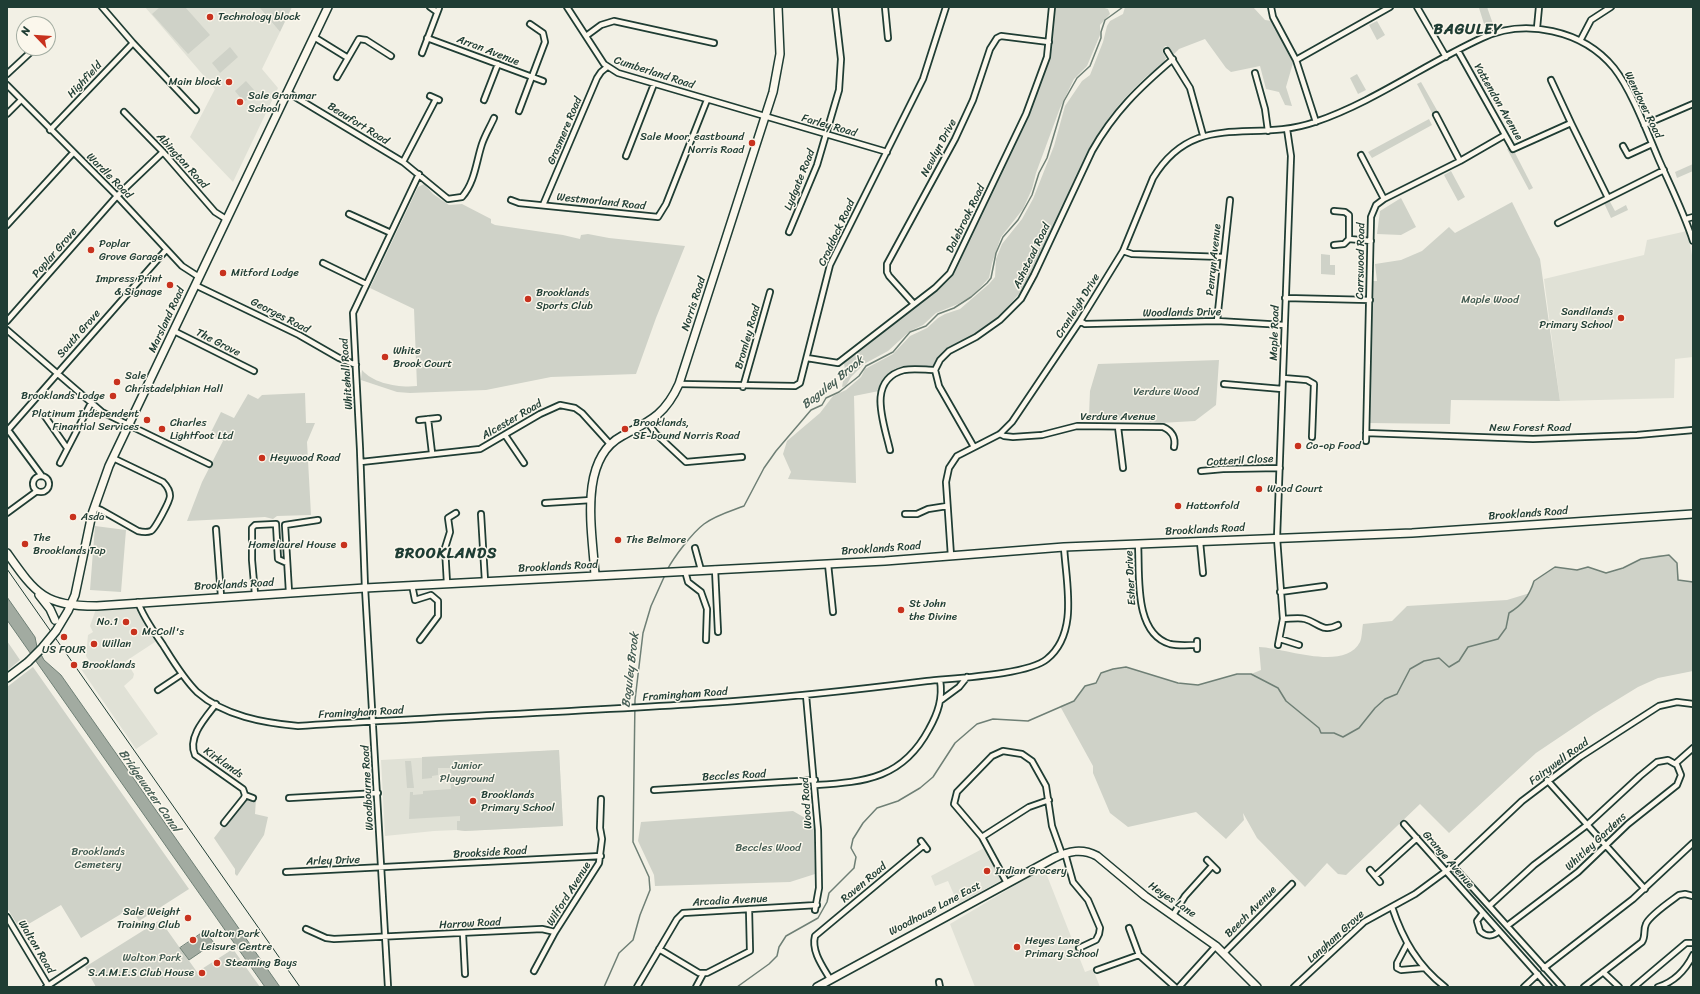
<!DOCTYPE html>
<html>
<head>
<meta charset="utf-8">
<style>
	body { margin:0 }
	#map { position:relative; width:1700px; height:994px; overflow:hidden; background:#f2f0e5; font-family:Sriracha,sans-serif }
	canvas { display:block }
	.frame { position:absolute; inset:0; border:8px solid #1f3d34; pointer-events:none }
	.north { position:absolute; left:16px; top:16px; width:40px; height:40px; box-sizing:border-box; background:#fbf7ec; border:1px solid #a3ada2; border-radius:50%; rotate:295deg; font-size:11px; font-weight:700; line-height:16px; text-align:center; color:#1f3d34 }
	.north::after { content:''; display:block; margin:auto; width:14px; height:18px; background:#c8321e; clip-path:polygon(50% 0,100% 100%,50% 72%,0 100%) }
</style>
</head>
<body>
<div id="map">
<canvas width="1700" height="994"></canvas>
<div class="frame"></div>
<div class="north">N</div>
</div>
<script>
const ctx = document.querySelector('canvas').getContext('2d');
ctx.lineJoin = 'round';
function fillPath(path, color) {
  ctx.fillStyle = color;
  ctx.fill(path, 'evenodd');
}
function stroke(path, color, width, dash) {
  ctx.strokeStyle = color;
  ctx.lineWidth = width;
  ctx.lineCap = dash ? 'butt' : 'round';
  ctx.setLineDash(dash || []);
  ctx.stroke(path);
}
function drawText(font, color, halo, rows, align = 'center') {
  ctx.font = font + ' Sriracha,sans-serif';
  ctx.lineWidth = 3;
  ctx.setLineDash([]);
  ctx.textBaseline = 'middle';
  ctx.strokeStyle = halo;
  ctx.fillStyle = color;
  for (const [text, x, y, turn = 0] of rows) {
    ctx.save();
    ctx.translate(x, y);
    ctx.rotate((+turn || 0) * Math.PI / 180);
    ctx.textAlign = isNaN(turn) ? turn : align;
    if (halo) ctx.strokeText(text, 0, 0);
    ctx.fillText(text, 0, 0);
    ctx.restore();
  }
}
const built = new Path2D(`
	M 145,7 L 259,7 L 280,32 L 262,69 L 278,88 L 233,182 L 190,137 L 215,89 Z
	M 1687,231 L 1693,260 L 1693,357 L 1675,359 L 1674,398 L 1560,401 L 1544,279 L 1644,255 L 1647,240 Z
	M 134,606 L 158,640 L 126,661 L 134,674 L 133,678 L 124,686 L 158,734 L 136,749 L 81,669 L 90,662 L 86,656 L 88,635 L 93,632 L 90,626 L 96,609 Z
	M 559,750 L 563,826 L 465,831 L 457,830 L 434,831 L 385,836 L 381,760 Z
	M 984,848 L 1002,880 L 958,904 L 948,881 L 935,886 L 931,876 Z
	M 1044,868 L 1085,972 L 1093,969 L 1100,987 L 975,987 L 950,924 Z`);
const green = new Path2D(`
	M 160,7 L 185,7 L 210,35 L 188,54 L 152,14 Z
	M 259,7 L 292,7 L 280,32 Z
	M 1054,7 L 1101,7 L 1108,9 L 1110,14 L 1100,25 L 1100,35 L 1087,66 L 1074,79 L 1060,108 L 1036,173 L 1032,189 L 1023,209 L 1001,237 L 992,263 L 989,278 L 973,295 L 958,304 L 936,313 L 923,325 L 910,331 L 888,351 L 864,364 L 851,377 L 846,386 L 842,387 L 845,370 L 844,363 L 950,279 L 1028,114 L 1050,56 Z
	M 1125,7 L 1253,7 L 1265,20 L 1272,21 L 1293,63 L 1286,87 L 1292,106 L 1285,105 L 1279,92 L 1266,89 L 1260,66 L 1231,72 L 1226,68 L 1205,39 L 1179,49 L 1174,54 L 1167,46 L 1165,46 L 1162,51 L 1166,58 C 1163,67 1153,71 1146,77 C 1128,93 1111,113 1098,134 L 1036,266 L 1025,287 L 996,320 L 977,333 L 948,347 L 938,358 L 934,368 C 913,370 887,367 879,391 L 854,396 L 856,483 L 788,479 L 791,472 L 783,454 L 787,441 L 820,413 L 833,396 L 846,390 L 861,377 L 865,369 L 893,354 L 910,336 L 927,328 L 938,318 L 945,314 L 960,309 L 989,284 L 995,277 L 996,259 L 1002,244 L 1022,219 L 1033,199 L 1054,146 L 1065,106 L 1082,81 L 1090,75 L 1103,42 L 1107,26 L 1110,21 L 1123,14 Z
	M 1487,7 L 1493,24 L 1485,27 L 1479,8 Z
	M 1377,21 L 1385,35 L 1377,40 L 1369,25 Z
	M 230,47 L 238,57 L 220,73 L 212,63 Z
	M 1357,74 L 1366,90 L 1358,94 L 1350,78 Z
	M 246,81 L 254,90 L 247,96 L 248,99 L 244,102 L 235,91 Z
	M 1421,82 L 1438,112 L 1433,115 L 1417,84 Z
	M 1429,119 L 1432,125 L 1372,158 L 1368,152 Z
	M 1508,148 L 1511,152 L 1514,151 L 1533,188 L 1529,190 L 1507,149 Z
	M 1693,164 L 1693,171 L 1677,178 L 1675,172 Z
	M 1451,171 L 1465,197 L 1458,201 L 1444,175 Z
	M 424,184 L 433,194 L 449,205 L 462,204 L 491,219 L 491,223 L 495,225 L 563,235 L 580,239 L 581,235 L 588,234 L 609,238 L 685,246 L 656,318 L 636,374 L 551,377 L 486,390 L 410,393 L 397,392 L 361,380 L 362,370 C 374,384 400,388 417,386 L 414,309 L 370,288 L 418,187 Z
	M 1401,198 L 1416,227 L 1401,235 L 1377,234 L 1380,211 Z
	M 1609,200 L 1615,211 L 1626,205 L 1628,210 L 1611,218 L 1604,203 Z
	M 1512,202 L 1540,259 L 1560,401 L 1451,400 L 1450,424 L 1369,423 L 1373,281 L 1377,281 L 1375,264 L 1401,260 L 1422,251 L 1449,227 L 1455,233 Z
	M 1321,254 L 1330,255 L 1330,265 L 1335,265 L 1335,275 L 1321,274 Z
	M 1219,360 L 1216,405 L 1195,421 L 1160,423 L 1089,415 L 1090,391 L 1098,364 Z
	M 305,393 L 306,423 L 315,423 L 307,442 L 311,515 L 277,516 L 273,519 L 265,517 L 187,521 L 202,482 L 223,441 L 210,434 L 221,412 L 234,418 L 248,394 L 258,399 L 262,395 Z
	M 95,526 L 126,530 L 121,592 L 90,590 Z
	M 1659,555 L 1669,555 L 1677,563 L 1679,580 L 1693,582 L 1693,671 L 1658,678 L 1638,687 L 1594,714 L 1536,753 L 1449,833 L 1420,804 L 1346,875 L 1338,874 L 1327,863 L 1305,887 L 1257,838 L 1243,813 L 1244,820 L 1226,839 L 1196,812 L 1128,827 L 1110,813 L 1093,773 L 1093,766 L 1060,706 L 1074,701 L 1085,686 L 1096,683 L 1101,673 L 1113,669 L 1126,667 L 1178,683 L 1198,685 L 1237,674 L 1251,674 L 1261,670 L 1259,647 C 1286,648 1344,672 1360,642 C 1362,638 1362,629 1363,624 L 1392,621 L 1407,606 L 1507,600 L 1530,593 L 1534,581 L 1555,567 L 1576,570 L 1588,567 L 1606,573 L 1623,568 L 1641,559 Z
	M 7,641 L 20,660 L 7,671 Z
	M 33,667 L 189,889 L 139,921 L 131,908 L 81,938 L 61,905 L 20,929 L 7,908 L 7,687 Z
	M 559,750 L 563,826 L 465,831 L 457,830 L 457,821 L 460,821 L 460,816 L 409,819 L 410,792 L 413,792 L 413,795 L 423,794 L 423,791 L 451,789 L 450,768 L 438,768 L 438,775 L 432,776 L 432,778 L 422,779 L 422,757 Z
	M 405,761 L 411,761 L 414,788 L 407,788 Z
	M 246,796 L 256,799 L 255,814 L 268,817 L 264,835 L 237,876 L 235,874 L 235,869 L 214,838 Z
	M 793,811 L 812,822 L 814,828 L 815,874 L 790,882 L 655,886 L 654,875 L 638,841 L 641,822 Z
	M 160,920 L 197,972 L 233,949 L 260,987 L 96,987 L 85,967 Z`);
const water = new Path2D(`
	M 7,597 L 35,637 L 37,647 L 44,660 L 61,675 L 280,987 L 265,987 L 7,620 Z
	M 205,931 L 214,943 L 189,960 L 180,948 Z`);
const stream = new Path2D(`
	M 667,570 C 674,557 692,533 704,524 C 716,515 731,511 744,506 L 764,468 L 776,451 L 811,410 L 822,405 L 826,398 L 839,392 L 859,376 L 866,366 L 893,352 L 910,332 L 926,326 L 938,314 L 954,308 L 971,297 L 987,283 L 991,278 L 996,253 L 1003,237 L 1018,220 L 1032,195 L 1039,173 L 1047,158 L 1064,101 L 1077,78 L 1090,66 L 1101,38 L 1101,32 L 1105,20 L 1123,7
	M 604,987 L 619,953 L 633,940 L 640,915 L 650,890 L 649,877 L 633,842 L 635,700 L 643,633 L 651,606 L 665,575
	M 737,987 L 769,964 L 777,956 L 779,947 L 786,936 L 818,918 L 827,902 L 829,893 L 854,868 L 856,857 L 851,848 L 853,839 L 863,823 L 877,808 L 898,801 L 920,788 L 933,777 L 955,743 L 977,724 L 993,719 L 1028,721 L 1074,701 L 1085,686 L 1096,683 L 1101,673 L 1113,669 L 1126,667 L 1178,683 L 1198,685 L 1237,674 L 1251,674 L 1278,688 L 1286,701 L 1319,728 L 1321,733 L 1334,733 L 1343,737 L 1359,728 L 1375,708 L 1385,699 L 1397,694 L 1410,669 L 1424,661 L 1439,658 L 1449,667 L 1459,661 L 1468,647 L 1498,639 L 1506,628 L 1509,613 C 1522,605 1529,597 1534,581 L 1555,567 L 1577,570 L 1588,567 L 1606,573 L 1623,568 L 1641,559 L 1669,555 L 1677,563 L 1678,580 L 1693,582`);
const street = new Path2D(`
	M 102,7 L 133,43 L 196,110
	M 430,7 L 437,12
	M 567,7 L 604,64 L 618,73 L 887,152
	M 885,7 L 888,38
	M 1271,7 L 1273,17 L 1296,60 L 1316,122
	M 1417,7 L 1446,57
	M 1537,28 L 1539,7
	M 586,36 L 601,25 L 614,21 L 714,43
	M 314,37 L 348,58
	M 427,38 L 543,81
	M 1580,41 L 1591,20 L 1611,7
	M 1167,51 L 1190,88 L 1203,135
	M 1458,51 L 1513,149 L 1571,123 L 1608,198 L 1664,170
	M 422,53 L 439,8
	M 1296,60 L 1390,7
	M 1255,73 L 1265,109 L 1268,131
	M 7,74 L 35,48
	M 337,77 L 359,39 L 366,40 L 391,56
	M 1551,80 L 1571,123
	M 7,85 L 117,196 L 182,266 L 199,277
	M 287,92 L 403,162 L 448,199 L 462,197 C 475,182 476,162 482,144 C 485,135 490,127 494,118
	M 430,96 L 439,100
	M 484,100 L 498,64
	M 519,111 L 545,42 L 543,33 L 530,24
	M 124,112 L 163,152 L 215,212 L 226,219
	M 7,114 L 21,100
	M 1436,115 L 1460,161
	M 1644,125 L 1693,104
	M 50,130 L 133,43
	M 1623,146 L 1628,155 L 1652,144
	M 1361,155 L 1384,199
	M 626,156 L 654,84
	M 403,162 L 436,99
	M 511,200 L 519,203 L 658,217 L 666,204 L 707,100
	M 543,205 L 597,78 L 601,72 L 607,67
	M 1334,211 L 1345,212 L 1349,215 L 1349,239
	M 349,214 L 391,233
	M 1686,219 L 1693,217
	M 1558,223 L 1608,198
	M 7,225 L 73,153
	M 789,232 L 817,165 L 839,90 L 841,59 L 835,7
	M 1334,245 L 1344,244 L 1349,239 L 1371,241
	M 1123,251 L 1132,254 L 1223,257
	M 323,263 L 366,284
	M 195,285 L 299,335 L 339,358 L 356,365
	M 1285,298 L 1370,300
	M 914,304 L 889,276 L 887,272 L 887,264 L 955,139 L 973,100 L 990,49 L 997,38 L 1001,36 L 1049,42
	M 7,321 L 117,196 L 163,152
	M 1080,321 L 1085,324 L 1217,321 L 1284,325
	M 1217,321 L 1230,200
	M 7,330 L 102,412 L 209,464
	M 174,331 L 254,371
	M 807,358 L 838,363 L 935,288 L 950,273 L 1026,114 L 1047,57 L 1052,7
	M 1283,378 L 1307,380 L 1314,384 L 1312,437
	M 679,384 L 795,386 L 800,383 L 830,265 L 923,79 L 946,7
	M 1224,384 L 1282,389
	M 743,387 L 770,292
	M 44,415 L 67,448
	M 428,419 L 432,453
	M 419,420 L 438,418
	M 648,423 L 656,434 L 686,462 L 742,457
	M 1118,427 L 1123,468
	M 8,430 L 42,476
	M 7,431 L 166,250
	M 1366,433 L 1533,439 L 1637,435 L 1693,430
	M 1000,434 L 1004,436 L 1013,437 L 1042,435 L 1077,426 L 1163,427 C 1172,431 1176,437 1174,447
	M 505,435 L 524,463
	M 1366,441 L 1371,217 L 1376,205 L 1384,199 L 1460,161 L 1505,135
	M 974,447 L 939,386 L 935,370 L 940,360 L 949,351 L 976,337 L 1000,320 L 1021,299 L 1034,275 L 1092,151 C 1114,112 1139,88 1173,59
	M 890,450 C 884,423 866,380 904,370 C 914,368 926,370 935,370
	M 361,462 L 480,449 L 540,414 L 560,405 L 575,408 L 582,413 L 610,444
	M 60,463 L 91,403
	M 1201,471 L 1223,469 L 1280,468
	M33 484a8 8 0 1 1 16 0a8 8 0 1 1-16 0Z
	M 545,503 L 591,500
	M 94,507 L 101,510 L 138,531 C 142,532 146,533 151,531 C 155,529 170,501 170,496 C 170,490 167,486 163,482 L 113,458
	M 7,513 L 37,491
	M 481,514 L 485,581
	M 905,514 L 917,514 L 928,509 L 947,506
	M 216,529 L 221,596
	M 1200,542 L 1203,573
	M 1138,544 C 1140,574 1133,633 1170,644 C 1178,646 1188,645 1197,645
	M 695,548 L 701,570
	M 951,556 L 946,482 L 949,468 L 957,456 L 1000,434 L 1012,422 L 1080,321 L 1123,251 L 1153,178 C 1195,109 1252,144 1315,122 C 1374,102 1425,64 1482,38 C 1525,18 1583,30 1614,68 C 1632,91 1647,132 1659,160 C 1671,187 1684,213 1693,241
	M 828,564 L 833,612
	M 715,569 L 718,632
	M 685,571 L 688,582 L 701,592 L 707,609 L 706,640
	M 447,583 L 445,548 L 450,532 L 448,518 L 456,513
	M 412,585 L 415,600 L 431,595 L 438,601 L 438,616 L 420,640
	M 289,592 L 285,525 L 318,520
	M 1280,592 L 1324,586
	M 255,594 L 252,560 L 252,528 L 255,525 L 276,524 L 278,559 L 287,563
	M 138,602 C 143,617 154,632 163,645 C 173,661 183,678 197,692 C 224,716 264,723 298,726 C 435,717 572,712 709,703 C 782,698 855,690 927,681 C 954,678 1028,675 1047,659 C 1079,633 1066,583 1064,547
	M 1283,619 C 1290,619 1299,617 1305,619 C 1319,623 1322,633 1338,625
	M 1280,639 L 1299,645
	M 1278,645 L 1283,619 L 1277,538 L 1291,156 L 1287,129
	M 1197,649 L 1197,641
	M 158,690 L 182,674
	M 806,695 L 818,830 L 819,888 L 815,910
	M 940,701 L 959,687 L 967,677
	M 216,704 C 206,717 187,737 195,755 L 243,789 L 245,795 L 244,798 L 224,823
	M 1676,763 L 1693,748
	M 1547,780 L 1645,889
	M 816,785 C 866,782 903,778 929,729 C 938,713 943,698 940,680
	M 654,790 L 815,780
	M 245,795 L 253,798
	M 289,798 L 378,793
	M 1404,824 L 1549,987
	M 982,837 L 1029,807 L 1049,800
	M 921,841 L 927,849
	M 1065,853 L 1073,882 L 1088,900 L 1100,928 L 1099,934 L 1096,940 L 1079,948
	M 1207,860 L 1217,870
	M 1453,866 L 1562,987
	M 1370,870 L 1380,882
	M 286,872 L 601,856
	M 1375,876 L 1417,838
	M 1007,883 L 982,837 L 954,804 L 957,792 L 992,756 L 1003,751 L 1022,754 L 1032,761 L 1046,786 L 1052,826 L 1062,854
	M 1489,906 L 1534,865 L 1587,825 L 1640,776 L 1657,762 L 1668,760 L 1677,765 L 1681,775 L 1677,785 L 1628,824 L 1578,872 L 1507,926
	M 1392,907 C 1403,940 1418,966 1445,987
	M 1483,913 L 1477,921 L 1480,931 C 1486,937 1493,937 1499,931
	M 1173,915 L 1185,896 L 1212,866
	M 7,917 L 49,987
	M 1129,928 L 1139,955 L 1175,987
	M 306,929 L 326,938 L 334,939 L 542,929 L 555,932
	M 463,934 L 465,974
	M 1407,944 L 1397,963 L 1397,968 L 1401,970 L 1424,968
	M 659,949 L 699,973 L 707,973 L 750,951 L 749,909
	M 1224,953 L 1292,884
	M 1544,968 L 1633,899 L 1693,843
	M 1097,970 L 1139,955
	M 534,971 L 555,932 L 599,863 L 602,839 L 600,828 L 601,799
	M 1603,972 L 1619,987
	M 830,979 C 823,967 811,951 815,936 L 924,845
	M 939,982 L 940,987
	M 46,987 L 85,961
	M 388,987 L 365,588 L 360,449 L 353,313 L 419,174
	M 637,987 L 677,919 L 683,913 L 817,905
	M 696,987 L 703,974
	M 1179,987 L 1216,946
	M 1294,987 L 1364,922 L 1415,894 L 1453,866 L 1522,801 L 1580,757 L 1659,706 L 1677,702 L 1693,704
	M 1524,987 L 1538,974
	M 1584,987 L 1642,942 C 1646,936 1643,930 1646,924 C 1650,915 1671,901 1679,895 L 1685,894 L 1693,896
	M 1634,987 L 1686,943 L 1693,943
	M 1658,987 C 1674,982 1686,969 1693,955`);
const secondary = new Path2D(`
	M 7,553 C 36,594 44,606 97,606 L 365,588 L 885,561 L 1064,547 L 1412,533 L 1693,514
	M 595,576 C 593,534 577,460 622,436 C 650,421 665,415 679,384 L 773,92 L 780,54 L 778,7
	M 39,595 L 50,609 L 55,620
	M 817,987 L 1054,858 C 1069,851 1082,848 1097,856 L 1145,896 L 1216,946 L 1257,987`);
const primary = new Path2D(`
	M 56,631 L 68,611 L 75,595 L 92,514 L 109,466 L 328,7
	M 7,678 L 28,662`);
const tram = new Path2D(`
	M 7,569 L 300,987`);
const primaryBridge = new Path2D(`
	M 28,662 L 42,648 L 56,631`);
const markers = [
	[210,17,4,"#c8321e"],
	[229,82,4,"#c8321e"],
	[240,102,4,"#c8321e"],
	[752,143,4,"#c8321e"],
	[91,250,4,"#c8321e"],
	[223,273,4,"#c8321e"],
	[170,285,4,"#c8321e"],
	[528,299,4,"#c8321e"],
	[1621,318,4,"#c8321e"],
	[385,357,4,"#c8321e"],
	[117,382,4,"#c8321e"],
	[113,396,4,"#c8321e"],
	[147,420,4,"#c8321e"],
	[162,429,4,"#c8321e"],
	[625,429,4,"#c8321e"],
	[1298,446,4,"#c8321e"],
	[262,458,4,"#c8321e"],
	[1259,489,4,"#c8321e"],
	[1178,506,4,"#c8321e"],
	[73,517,4,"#c8321e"],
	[618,540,4,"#c8321e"],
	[25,544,4,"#c8321e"],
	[344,545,4,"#c8321e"],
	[901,610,4,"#c8321e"],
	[126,622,4,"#c8321e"],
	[134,632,4,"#c8321e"],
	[64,637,4,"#c8321e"],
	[94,644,4,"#c8321e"],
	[74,665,4,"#c8321e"],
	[473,801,4,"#c8321e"],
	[987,871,4,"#c8321e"],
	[188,918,4,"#c8321e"],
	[193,940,4,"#c8321e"],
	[1017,947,4,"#c8321e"],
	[217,963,4,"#c8321e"],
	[202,973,4,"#c8321e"]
];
const poiNames = [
	["Technology block",218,17],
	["Main block",221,82,"right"],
	["Sale Grammar",248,96],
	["School",248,109],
	["Sale Moor, eastbound",744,137,"right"],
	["Norris Road",744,150,"right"],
	["Poplar",99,244],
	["Grove Garage",99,257],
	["Mitford Lodge",231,273],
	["Impress Print",162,279,"right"],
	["& Signage",162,292,"right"],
	["Brooklands",536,293],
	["Sports Club",536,306],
	["Sandilands",1613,312,"right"],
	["Primary School",1613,325,"right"],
	["White",393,351],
	["Brook Court",393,364],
	["Sale",125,376],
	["Christadelphian Hall",125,389],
	["Brooklands Lodge",105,396,"right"],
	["Platinum Independent",139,414,"right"],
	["Finantial Services",139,427,"right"],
	["Charles",170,423],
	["Lightfoot Ltd",170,436],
	["Brooklands,",633,423],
	["SE-bound Norris Road",633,436],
	["Co-op Food",1306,446],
	["Heywood Road",270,458],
	["Wood Court",1267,489],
	["Hattonfold",1186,506],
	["Asda",81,517],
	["The",33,538],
	["Brooklands Tap",33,551],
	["The Belmore",626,540],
	["Homelaurel House",336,545,"right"],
	["St John",909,604],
	["the Divine",909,617],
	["No.1",118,622,"right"],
	["McColl's",142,632],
	["Willan",102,644],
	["US FOUR",64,650,"center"],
	["Brooklands",82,665],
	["Brooklands",481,795],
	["Primary School",481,808],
	["Indian Grocery",995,871],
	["Sale Weight",180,912,"right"],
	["Training Club",180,925,"right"],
	["Walton Park",201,934],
	["Leisure Centre",201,947],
	["Heyes Lane",1025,941],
	["Primary School",1025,954],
	["Steaming Bays",225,963],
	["S.A.M.E.S Club House",194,973,"right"]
];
const streetNames = [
	["Arran Avenue",488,51,21],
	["Cumberland Road",654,73,18],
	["Highfield",85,80,-47],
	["Yattendon Avenue",1498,102,60],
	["Wendover Road",1643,105,64],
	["Beaufort Road",358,124,32],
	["Farley Road",829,126,16],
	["Grasmere Road",565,131,-67],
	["Newlyn Drive",939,148,-62],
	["Abington Road",182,161,48],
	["Wardle Road",109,176,45],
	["Lydgate Road",800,180,-68],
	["Westmorland Road",601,202,6],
	["Dalebrook Road",966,219,-64],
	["Craddock Road",837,233,-65],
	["Poplar Grove",55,253,-49],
	["Ashstead Road",1032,256,-64],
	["Penryn Avenue",1214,260,-84],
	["Carrswood Road",1361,261,-89],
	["Norris Road",694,304,-72],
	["Cranleigh Drive",1078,306,-58],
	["Woodlands Drive",1182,313,-1],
	["Georges Road",280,316,27],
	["Marsland Road",167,320,-65],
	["Maple Road",1275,333,-88],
	["South Grove",79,334,-49],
	["Bromley Road",748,337,-74],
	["The Grove",218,343,27],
	["Whitehall Road",347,374,-94],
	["Verdure Avenue",1118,417],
	["Alcester Road",512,420,-30],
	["New Forest Road",1530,428],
	["Cotteril Close",1240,461,-3],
	["Brooklands Road",1528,514,-4],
	["Brooklands Road",1205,530,-3],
	["Brooklands Road",881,549,-4],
	["Brooklands Road",558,567,-3],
	["Esher Drive",1131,578,-93],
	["Brooklands Road",234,585,-3],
	["Framingham Road",685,695,-4],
	["Framingham Road",361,713,-3],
	["Fairywell Road",1559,762,-36],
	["Kirklands",223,763,35],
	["Beccles Road",734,776,-3],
	["Woodbourne Road",368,788,-93],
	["Wood Road",807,803,-94],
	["Whitley Gardens",1596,842,-43],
	["Brookside Road",490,853,-3],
	["Grange Avenue",1448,860,49],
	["Arley Drive",333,861,-2],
	["Raven Road",864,883,-40],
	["Wilford Avenue",569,894,-58],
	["Heyes Lane",1172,900,34],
	["Arcadia Avenue",730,901,-3],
	["Woodhouse Lane East",935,909,-28],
	["Beech Avenue",1251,912,-45],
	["Harrow Road",470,924,-3],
	["Langham Grove",1336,937,-42],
	["Walton Road",36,947,59]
];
const parkNames = [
	["Maple Wood",1490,300],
	["Verdure Wood",1166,392],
	["Junior",467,766],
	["Playground",467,779],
	["Beccles Wood",768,848],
	["Brooklands",98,852],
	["Cemetery",98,865],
	["Walton Park",152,958]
];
const waterNames = [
	["Baguley Brook",833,383,-39],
	["Baguley Brook",631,670,-83],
	["Bridgewater Canal",149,791,55]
];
const districtNames = [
	["BAGULEY",1468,30],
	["BROOKLANDS",446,554]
];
fillPath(built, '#e0e1d6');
fillPath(green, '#cfd2c8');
fillPath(water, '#a2aba1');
stroke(water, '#6e7f75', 1);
stroke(stream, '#6e7f75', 1.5);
stroke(street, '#1f3d34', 8);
stroke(secondary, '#1f3d34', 10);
stroke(primary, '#1f3d34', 10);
stroke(street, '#fbf7ec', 4.5);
stroke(secondary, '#fbf7ec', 7);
stroke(primary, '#fbf7ec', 7);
stroke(tram, '#1f3d34', 1);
stroke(primaryBridge, '#1f3d34', 10, []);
stroke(primaryBridge, '#fbf7ec', 7);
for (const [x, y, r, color] of markers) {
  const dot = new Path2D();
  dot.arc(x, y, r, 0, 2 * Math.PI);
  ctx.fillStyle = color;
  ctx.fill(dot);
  stroke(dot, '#fbf7ec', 1.5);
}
drawText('11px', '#1f3d34', '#fbf7ec', poiNames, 'left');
drawText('11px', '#1f3d34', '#fbf7ec', streetNames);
drawText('11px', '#425b52', '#fbf7ec', parkNames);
drawText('italic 12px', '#465e55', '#fbf7ec', waterNames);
ctx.letterSpacing = '1px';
drawText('bold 15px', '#1f3d34', '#fbf7ec', districtNames);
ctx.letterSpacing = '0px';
</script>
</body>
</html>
